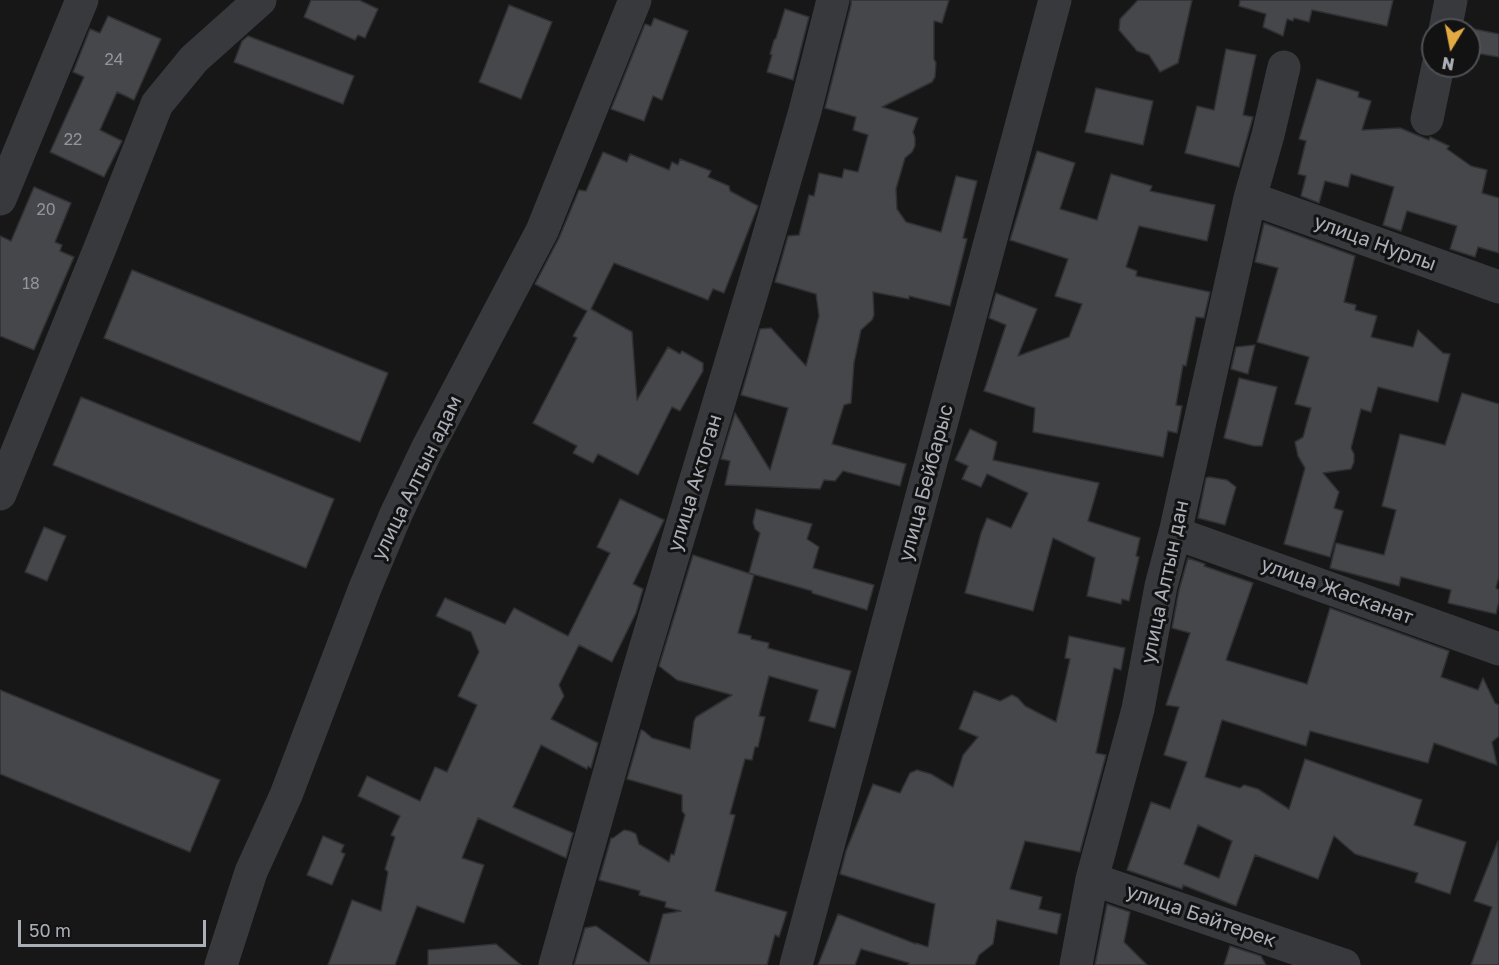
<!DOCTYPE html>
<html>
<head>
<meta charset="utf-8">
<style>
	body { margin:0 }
	#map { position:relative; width:1499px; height:965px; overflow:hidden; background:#171718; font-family:"Golos Text",sans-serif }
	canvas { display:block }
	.north { position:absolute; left:1421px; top:18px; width:60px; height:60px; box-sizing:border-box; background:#121213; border:2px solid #4f5055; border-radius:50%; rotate:190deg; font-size:16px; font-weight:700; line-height:24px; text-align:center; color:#aaaeb7 }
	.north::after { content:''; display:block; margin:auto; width:21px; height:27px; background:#e3aa44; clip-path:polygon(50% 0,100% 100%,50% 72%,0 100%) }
	.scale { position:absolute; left:18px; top:920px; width:188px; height:27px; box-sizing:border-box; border:3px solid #aaaeb7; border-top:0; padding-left:8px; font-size:18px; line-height:21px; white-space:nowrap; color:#aaaeb7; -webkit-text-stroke:4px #121213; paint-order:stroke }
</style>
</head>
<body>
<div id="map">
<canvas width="1499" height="965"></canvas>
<div class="north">N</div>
<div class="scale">50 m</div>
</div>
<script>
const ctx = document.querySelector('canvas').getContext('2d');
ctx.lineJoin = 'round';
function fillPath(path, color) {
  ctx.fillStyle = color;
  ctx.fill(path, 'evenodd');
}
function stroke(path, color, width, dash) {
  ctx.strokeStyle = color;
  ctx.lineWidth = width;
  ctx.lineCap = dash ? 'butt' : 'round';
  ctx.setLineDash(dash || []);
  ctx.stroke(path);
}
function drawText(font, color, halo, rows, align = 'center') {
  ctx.font = font + ' "Golos Text",sans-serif';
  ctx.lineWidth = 6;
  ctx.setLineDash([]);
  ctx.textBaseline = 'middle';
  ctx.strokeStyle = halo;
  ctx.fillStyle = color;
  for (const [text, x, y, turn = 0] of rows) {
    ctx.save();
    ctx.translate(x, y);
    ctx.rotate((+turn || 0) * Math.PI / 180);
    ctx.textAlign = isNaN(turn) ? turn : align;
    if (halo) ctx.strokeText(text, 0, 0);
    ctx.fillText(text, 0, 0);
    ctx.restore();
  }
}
const building = new Path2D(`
	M 311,0 L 359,0 L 378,9 L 365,38 L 358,35 L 355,40 L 304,17 Z
	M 851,0 L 949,0 L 942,23 L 934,21 L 934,59 L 936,63 L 935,77 L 932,82 L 882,107 L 918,118 L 913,132 L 915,138 L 915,146 L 912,152 L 905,158 L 896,189 L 897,209 L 906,222 L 941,232 L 956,176 L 977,181 L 963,238 L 967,239 L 950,306 L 909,296 L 909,299 L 873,292 L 874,315 L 872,320 L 861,330 L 854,363 L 851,403 L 844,405 L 832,444 L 906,464 L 900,486 L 843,471 L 835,481 L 824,480 L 820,489 L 725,485 L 730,461 L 721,459 L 735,413 L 770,470 L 788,408 L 741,395 L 760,329 L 771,328 L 806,366 L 819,316 L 816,294 L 775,282 L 788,236 L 799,235 L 809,195 L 814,196 L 819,173 L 842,178 L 844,169 L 858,172 L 868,135 L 853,130 L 856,117 L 825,108 L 851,5 Z
	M 1138,0 L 1192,0 L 1178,63 L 1160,72 L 1149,55 L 1137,51 L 1119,30 L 1120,19 Z
	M 1240,0 L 1393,0 L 1387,26 L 1312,10 L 1309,22 L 1294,18 L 1293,21 L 1287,19 L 1283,36 L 1263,27 L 1266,14 L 1239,6 Z
	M 509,5 L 552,22 L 521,99 L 479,82 Z
	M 785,9 L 809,17 L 793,80 L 767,72 L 772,55 L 770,54 L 774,40 L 776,38 Z
	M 108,16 L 161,39 L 134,100 L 117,92 L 100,130 L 122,141 L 104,177 L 50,152 L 84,77 L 73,72 L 90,29 L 100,33 Z
	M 654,18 L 688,31 L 662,100 L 653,96 L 644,121 L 611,109 L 645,24 L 651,26 Z
	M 1469,28 L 1499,34 L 1499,57 L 1469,52 Z
	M 248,36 L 354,76 L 343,104 L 234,62 L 242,41 Z
	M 1226,49 L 1256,55 L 1243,115 L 1253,117 L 1239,167 L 1185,153 L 1197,106 L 1214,110 Z
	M 1317,79 L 1359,92 L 1358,97 L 1371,101 L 1362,130 L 1400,128 L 1429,140 L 1430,137 L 1449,146 L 1447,149 L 1471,166 L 1487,170 L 1482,193 L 1499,198 L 1499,253 L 1478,247 L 1475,257 L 1450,249 L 1457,226 L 1407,211 L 1401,231 L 1383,225 L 1394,187 L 1351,174 L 1348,187 L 1325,181 L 1319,203 L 1301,196 L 1306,176 L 1298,174 L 1306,141 L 1299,139 Z
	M 1096,88 L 1153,101 L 1143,145 L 1085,132 Z
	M 1037,151 L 1075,163 L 1060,209 L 1097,220 L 1111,174 L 1152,186 L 1150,191 L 1215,205 L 1207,241 L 1139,226 L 1126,267 L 1137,271 L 1136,276 L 1210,292 L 1204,318 L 1196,317 L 1186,366 L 1183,365 L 1176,405 L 1182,406 L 1177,433 L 1168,431 L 1163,457 L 1033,432 L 1035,408 L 984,391 L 1006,325 L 989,318 L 996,293 L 1037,309 L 1018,356 L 1069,337 L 1082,304 L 1055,296 L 1068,259 L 1010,240 Z
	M 603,152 L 627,162 L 630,154 L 669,170 L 672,162 L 678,165 L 680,159 L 711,171 L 708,177 L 729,186 L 730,191 L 758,206 L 724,293 L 713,289 L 708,300 L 614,263 L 591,309 L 632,332 L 637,400 L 668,347 L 680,354 L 682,351 L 703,363 L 703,371 L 680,411 L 672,407 L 638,475 L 598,454 L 593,463 L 573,453 L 577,446 L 533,423 L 577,338 L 573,336 L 587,311 L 535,284 L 559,238 L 579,190 L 586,191 Z
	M 34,187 L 71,203 L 55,242 L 62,245 L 60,251 L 74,257 L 34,350 L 0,336 L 0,236 L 11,241 Z
	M 1264,223 L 1355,256 L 1344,302 L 1356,305 L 1355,310 L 1377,316 L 1371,337 L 1413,347 L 1418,330 L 1443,353 L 1450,354 L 1438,402 L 1378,387 L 1371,412 L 1361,409 L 1351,448 L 1354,454 L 1354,462 L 1351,469 L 1323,473 L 1339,492 L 1334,508 L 1343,511 L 1330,557 L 1284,544 L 1305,468 L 1298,456 L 1295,442 L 1303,437 L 1311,408 L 1295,404 L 1309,357 L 1257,342 L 1278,268 L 1255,262 Z
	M 132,270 L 388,373 L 360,442 L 104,338 Z
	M 1255,345 L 1248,374 L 1231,369 L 1236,347 Z
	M 1239,378 L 1277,387 L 1262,446 L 1254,446 L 1224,438 Z
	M 1462,393 L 1499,404 L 1499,576 L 1496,588 L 1499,590 L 1499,601 L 1496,614 L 1448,603 L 1451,590 L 1401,577 L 1399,586 L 1330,568 L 1336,543 L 1384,555 L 1396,510 L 1382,506 L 1400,434 L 1445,445 Z
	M 81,397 L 334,499 L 306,568 L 53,465 Z
	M 970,429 L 997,442 L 993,460 L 1099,483 L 1088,521 L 1140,538 L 1136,556 L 1139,557 L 1129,601 L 1122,599 L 1121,604 L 1087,596 L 1095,558 L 1053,538 L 1033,611 L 965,593 L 981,533 L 987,518 L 1011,528 L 1028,493 L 987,474 L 981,487 L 962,479 L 968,466 L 955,460 Z
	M 1209,477 L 1227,480 L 1236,487 L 1225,525 L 1198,518 L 1206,478 Z
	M 620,499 L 664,520 L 633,584 L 643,589 L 636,613 L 612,662 L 579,645 L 559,685 L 564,696 L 551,719 L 598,743 L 591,768 L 588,766 L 587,769 L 541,745 L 513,807 L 573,833 L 566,858 L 478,818 L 462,858 L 484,865 L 464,923 L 417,906 L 395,965 L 328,965 L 352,900 L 381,911 L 388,872 L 385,869 L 395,837 L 391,835 L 400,816 L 358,796 L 367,776 L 420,801 L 435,767 L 447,772 L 477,705 L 458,696 L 479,652 L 471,632 L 436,616 L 445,598 L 505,624 L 514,608 L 568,636 L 610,553 L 597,547 Z
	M 756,509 L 812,524 L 807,539 L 819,547 L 813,568 L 874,585 L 867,610 L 812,593 L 812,591 L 749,573 L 760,533 L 755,529 L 753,522 Z
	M 44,527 L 66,536 L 47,581 L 25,572 Z
	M 693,555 L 754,575 L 738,633 L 751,636 L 751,639 L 769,643 L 768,648 L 851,671 L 835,728 L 809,721 L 818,690 L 769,676 L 759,716 L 765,717 L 758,747 L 755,747 L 752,760 L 745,759 L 730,814 L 735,815 L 715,891 L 787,912 L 779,937 L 775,935 L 767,965 L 574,965 L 585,928 L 596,926 L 649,963 L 663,914 L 681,911 L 665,907 L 666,902 L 639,895 L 640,891 L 599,880 L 611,838 L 613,838 L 624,830 L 630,831 L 636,834 L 639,844 L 669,862 L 671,854 L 674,855 L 685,815 L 682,811 L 682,795 L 627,779 L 641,730 L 644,731 L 652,738 L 690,749 L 694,721 L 696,717 L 732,695 L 677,680 L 659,666 Z
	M 1188,558 L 1205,564 L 1204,566 L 1253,583 L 1226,660 L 1307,684 L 1330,608 L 1449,651 L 1441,677 L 1478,690 L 1483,678 L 1495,703 L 1499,705 L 1499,736 L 1492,742 L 1497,765 L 1434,743 L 1428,763 L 1310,731 L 1306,746 L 1222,720 L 1205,777 L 1240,788 L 1244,785 L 1258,789 L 1289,809 L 1305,759 L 1422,800 L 1414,825 L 1466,842 L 1450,894 L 1415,882 L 1418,873 L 1355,854 L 1334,836 L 1318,879 L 1255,855 L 1236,906 L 1183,885 L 1182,889 L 1127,870 L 1151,802 L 1170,809 L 1187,762 L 1164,755 L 1179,707 L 1166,705 L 1190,633 L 1172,628 L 1179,590 ZM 1198,825 L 1232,841 L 1219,878 L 1184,864 Z
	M 1069,636 L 1125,648 L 1121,670 L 1114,668 L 1096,753 L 1106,755 L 1080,852 L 1025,841 L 1010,889 L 1042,897 L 1039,909 L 1061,914 L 1057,934 L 997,920 L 993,944 L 979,955 L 975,965 L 908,965 L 909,963 L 861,949 L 855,965 L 818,965 L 838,914 L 916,944 L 916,943 L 928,947 L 935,904 L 840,874 L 846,851 L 873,784 L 900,793 L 910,773 L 917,770 L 931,774 L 953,787 L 963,755 L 978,737 L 959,729 L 974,691 L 1000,701 L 1012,695 L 1018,698 L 1025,706 L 1056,722 L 1070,659 L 1065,658 Z
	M 0,690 L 220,780 L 190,852 L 0,774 Z
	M 323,836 L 344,845 L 341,852 L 345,854 L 332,885 L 307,875 Z
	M 1498,841 L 1499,965 L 1471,965 L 1492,907 L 1474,901 Z
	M 1107,904 L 1130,912 L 1124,942 L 1147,965 L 1095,965 Z
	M 496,944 L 521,965 L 428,965 L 428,950 Z
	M 1230,946 L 1261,956 L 1266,965 L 1224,965 Z`);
const minor = new Path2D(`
	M 1445,30 L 1451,0
	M 1427,119 L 1438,66
	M 1250,198 L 1499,287
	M 0,199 L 82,0
	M 0,494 L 102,243 L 157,104 L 194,59 L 260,0
	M 1175,533 L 1499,649
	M 1092,879 L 1344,965
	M 221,965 L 251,872 L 286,795 L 365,588 L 396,514 L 426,451 L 542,231 L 635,0
	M 555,965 L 634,686 L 764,252 L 805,111 L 833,0
	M 796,965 L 1055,0
	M 1076,965 L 1092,879 L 1138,709 L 1161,586 L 1175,533 L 1250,198 L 1268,135 L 1284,67`);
const numberNames = [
	["24",114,60],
	["22",73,140],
	["20",46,210],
	["18",31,284]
];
const streetNames = [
	["улица Нурлы",1375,243,20],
	["улица Алтын адам",417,478,-64],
	["улица Актоган",695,483,-73],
	["улица Бейбарыс",926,483,-75],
	["улица Алтын дан",1165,582,-78],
	["улица Жасканат",1337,591,20],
	["улица Байтерек",1201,916,19]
];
fillPath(building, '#46474b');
stroke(building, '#313134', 1.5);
stroke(minor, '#38393d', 33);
drawText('16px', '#91949c', null, numberNames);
drawText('20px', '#aaaeb7', '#121213', streetNames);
</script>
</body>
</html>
